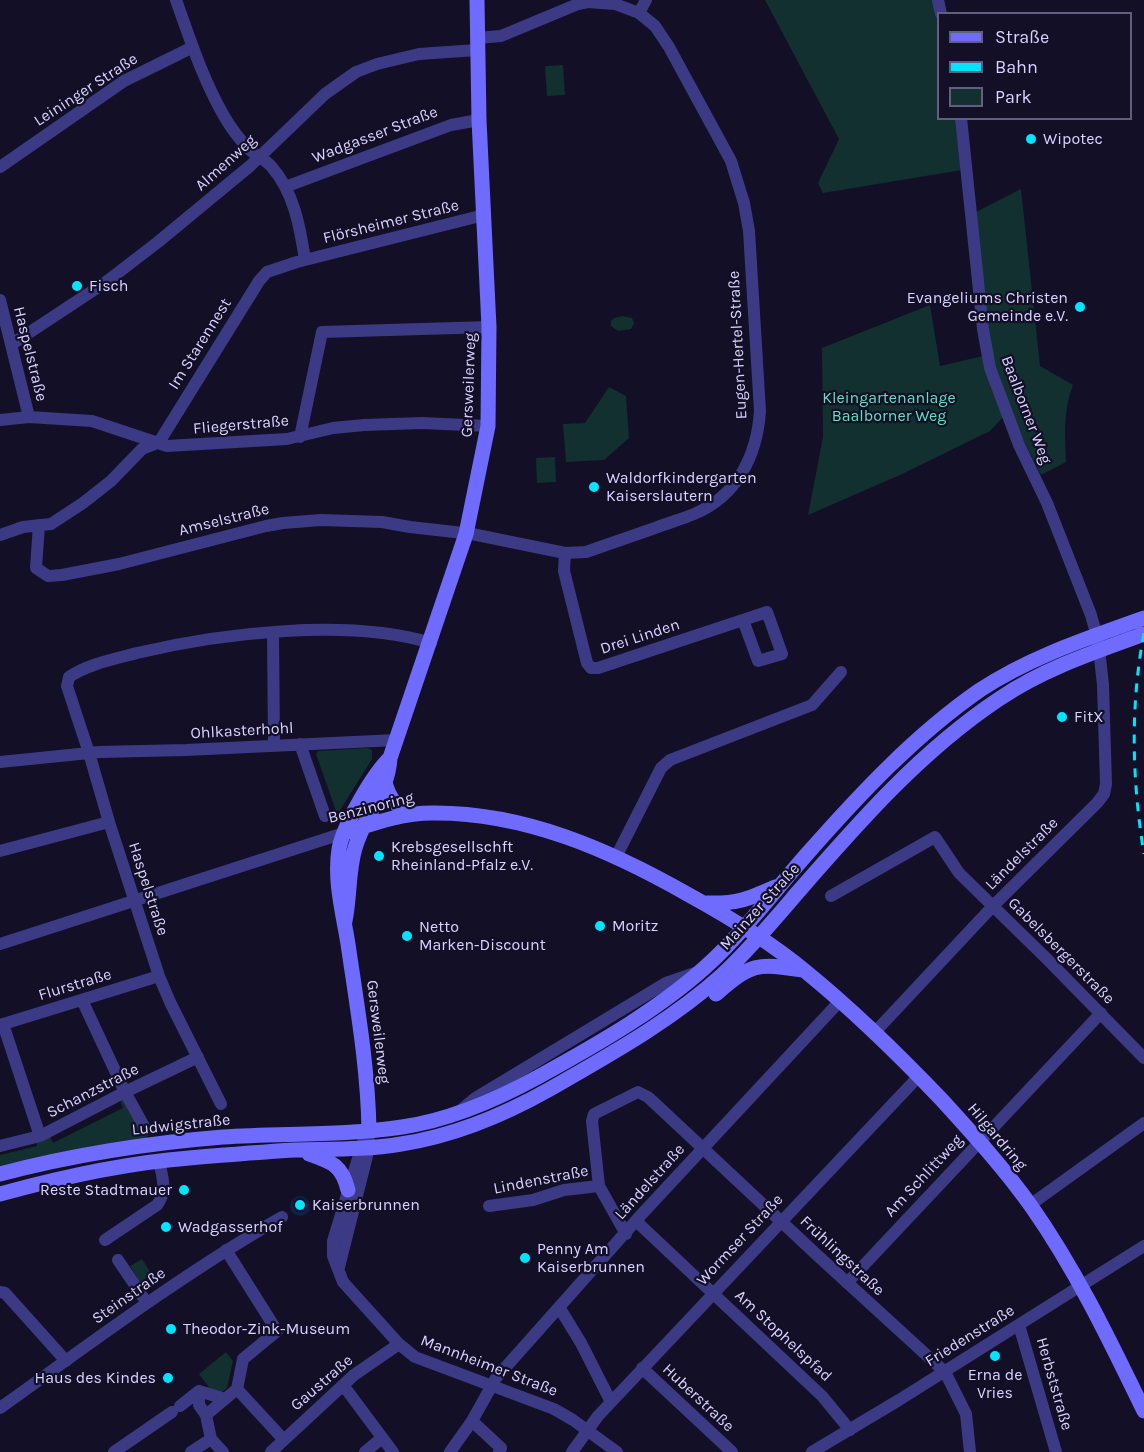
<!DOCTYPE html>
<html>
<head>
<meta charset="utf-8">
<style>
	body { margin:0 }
	#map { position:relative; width:1144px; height:1452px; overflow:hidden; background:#130f26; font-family:Karla,sans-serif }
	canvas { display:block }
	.legend { position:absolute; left:937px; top:12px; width:195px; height:108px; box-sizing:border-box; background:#130f26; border:2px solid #625e7d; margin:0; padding:8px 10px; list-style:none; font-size:18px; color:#d9d4ff }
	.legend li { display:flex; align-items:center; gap:12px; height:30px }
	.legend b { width:30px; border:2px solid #625e7d }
</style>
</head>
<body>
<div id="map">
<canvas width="1144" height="1452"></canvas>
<ul class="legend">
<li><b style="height:8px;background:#6f6bff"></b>Straße</li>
<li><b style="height:8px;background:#00e5ff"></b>Bahn</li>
<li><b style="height:16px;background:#12302f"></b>Park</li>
</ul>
</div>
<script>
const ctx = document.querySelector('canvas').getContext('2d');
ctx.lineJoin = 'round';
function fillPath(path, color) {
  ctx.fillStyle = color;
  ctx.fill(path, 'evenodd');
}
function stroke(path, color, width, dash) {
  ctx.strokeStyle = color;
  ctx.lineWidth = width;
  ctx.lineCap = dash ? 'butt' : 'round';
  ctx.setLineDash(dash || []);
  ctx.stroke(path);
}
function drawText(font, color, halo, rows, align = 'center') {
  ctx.font = font + ' Karla,sans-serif';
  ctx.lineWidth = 4.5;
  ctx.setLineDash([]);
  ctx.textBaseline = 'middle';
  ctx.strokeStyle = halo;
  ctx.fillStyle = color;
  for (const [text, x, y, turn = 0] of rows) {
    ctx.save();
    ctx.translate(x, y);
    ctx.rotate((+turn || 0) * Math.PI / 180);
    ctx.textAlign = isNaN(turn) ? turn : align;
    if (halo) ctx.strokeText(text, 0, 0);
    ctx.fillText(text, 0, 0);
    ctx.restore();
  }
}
const green = new Path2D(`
	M 765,0 L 935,0 L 938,18 L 938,118 L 957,119 L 962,170 L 823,193 L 818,183 L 839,139 Z
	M 563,65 L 565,95 L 547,96 L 545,66 Z
	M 1021,189 L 1040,366 L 1073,385 C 1063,410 1065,435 1066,462 L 1041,475 C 1021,434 997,391 989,346 C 981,303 979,257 974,213 Z
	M 930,305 L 940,366 L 983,356 L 1004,416 L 990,431 L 900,475 L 808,515 L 823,437 L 822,348 Z
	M 622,316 L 632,318 L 634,323 L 631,329 L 618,331 L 611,326 L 611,321 L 614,318 Z
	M 609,387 L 626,396 L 629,438 L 604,460 L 566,462 L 563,424 L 585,423 Z
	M 555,457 L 556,482 L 537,483 L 536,458 Z
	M 367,748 L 372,750 L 372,759 L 332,823 L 331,814 L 336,811 L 316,754 L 318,751 Z
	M 127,1097 L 145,1135 L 149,1139 L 0,1169 L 0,1155 L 37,1146 L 37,1141 L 50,1136 L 53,1143 L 123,1108 L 120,1100 Z
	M 142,1259 L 157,1283 L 145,1290 L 130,1266 Z
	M 226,1352 L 233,1361 L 227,1388 L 221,1393 L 211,1390 L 199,1374 Z`);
const water = new Path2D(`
	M290 1206a10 10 0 1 1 20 0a10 10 0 1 1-20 0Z`);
const street = new Path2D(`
	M 176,0 C 190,39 203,80 224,116 C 231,128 239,139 249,149 C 255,155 264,159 271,166 C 294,192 300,227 305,260
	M 938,0 L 941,14
	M 639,13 L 646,0
	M 0,167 L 124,81 L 193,47
	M 285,187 L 451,125 L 479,120
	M 0,300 L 29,417
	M 12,344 L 106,282 L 158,242 L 250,166 L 325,94 L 356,72 L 377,64 L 419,54 L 477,50
	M 0,420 L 29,417 L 92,421 L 167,446 L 287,439 L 333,428 L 364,425 L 422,423 L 488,426
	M 300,437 L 322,332 L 489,327
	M 39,525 L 36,568 L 48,576 L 62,575 L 119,564 L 266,526 L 283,523 L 321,520 L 382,522 L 410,527 L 472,534 L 565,553 L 586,552 C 609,544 632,536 655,528 C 668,523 682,519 694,514 C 737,496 757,456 760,411 L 749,231 L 744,203 L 731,161 L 669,47 L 655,26 L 639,13 L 615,4 L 588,2 L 578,4 L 501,36 L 477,38
	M 0,535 L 23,527 L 51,524 L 83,503 L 111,481 L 142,449 L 155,444 L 161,439 L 259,281 L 267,272 L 297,262 L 484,215
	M 565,553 L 564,571 L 587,663 L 591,668 L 598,668 L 743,620 L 767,612 L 782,654 L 758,661 L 743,620
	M 273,633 L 274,745
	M 300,744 L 325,816
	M 0,762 L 99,752 L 186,750 L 396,740
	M 0,851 L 109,822
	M 616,857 L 661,768 L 670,760 L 812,705 L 841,672
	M 831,896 L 935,837 L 959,873 L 1047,959 L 1144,1058
	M 0,944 L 344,833
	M 82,1000 L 125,1092 L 146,1130
	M 3,1024 L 40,1136
	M 0,1025 L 159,976
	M 875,1032 L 993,906 L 1097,803 L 1104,794 L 1106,784 L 1103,685 L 1098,640 L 1091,615 L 1047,503 L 1019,445 L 990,368 L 983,329 L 961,118
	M 221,1104 L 170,1002 L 159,976 L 109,822 L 89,753 L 67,686 L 69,677 C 88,664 115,659 137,653 C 222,633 347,618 431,643
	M 462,1109 L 474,1099 L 666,983 L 695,973
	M 363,1142 L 333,1241 L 333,1256 L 343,1282 L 399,1344 L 415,1357 L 554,1409 L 573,1420 L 617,1452
	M 0,1146 L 40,1136 L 125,1092 L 198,1057
	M 1030,1205 L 1144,1123
	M 489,1206 L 533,1200 L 564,1190 L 599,1186
	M 636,1221 L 822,1396 L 850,1430
	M 626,1234 L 599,1186 L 592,1121 L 594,1114 L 638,1092 L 648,1097 L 817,1255 L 945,1372 L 966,1414 L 970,1452
	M 105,1240 L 157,1205 C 168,1191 162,1176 159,1161
	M 226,1250 L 277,1331 L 243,1359 L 237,1389 L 284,1440
	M 118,1260 L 147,1303
	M 339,1267 L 367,1156 L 369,1141
	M 847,1283 L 1101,1013
	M 0,1292 L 5,1293 L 66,1361
	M 559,1307 L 581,1343 L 611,1402
	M 1019,1325 L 1056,1452
	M 642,1368 L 732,1452
	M 343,1385 L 393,1452
	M 199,1391 L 199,1405 L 206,1415 L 211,1439 L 223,1452
	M 199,1391 L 225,1399
	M 180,1406 L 199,1391
	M 0,1408 C 92,1342 183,1274 282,1217
	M 206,1415 L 237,1389
	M 472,1421 L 501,1448 L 499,1452
	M 114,1452 L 172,1412
	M 191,1452 L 211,1439
	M 271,1452 L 354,1375 L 399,1344
	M 365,1452 L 382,1438
	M 450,1452 L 472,1421 L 496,1378 L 641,1215 L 840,1001
	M 572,1452 L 598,1416 L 919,1076
	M 812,1452 L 899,1400 L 1144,1246`);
const secondary = new Path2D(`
	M 385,782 C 389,799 397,807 412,814
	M 344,833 C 372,824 401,813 432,813 C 524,812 610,850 689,895 C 729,917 769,941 805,971 C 853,1010 898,1054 941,1099 C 972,1133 1004,1168 1031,1206 C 1076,1270 1110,1341 1144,1411
	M 707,903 C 737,904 748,899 775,887
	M 345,921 C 350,897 348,871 355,848 C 364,816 388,793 390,758 L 466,534 L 488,426 L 489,327 L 479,120 L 477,0
	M 716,994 C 752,963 756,963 803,970
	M 369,1130 C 368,1068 357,1006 348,944 C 343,913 334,881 339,849 C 343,826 373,774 390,758
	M 309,1154 C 332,1162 342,1165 348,1190
	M 0,1174 C 72,1155 148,1143 223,1137 C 282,1133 343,1136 402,1127 C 450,1120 496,1100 538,1077 C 598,1044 665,1006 714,959 C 748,927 776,889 807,854 C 859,795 915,735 980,690 C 1030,657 1088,638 1144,618
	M 0,1194 C 62,1177 125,1163 189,1158 C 224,1155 260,1152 295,1150 C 331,1149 366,1150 401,1144 C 454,1136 504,1115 550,1089 C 609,1055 671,1021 722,975 C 749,950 774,920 798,892 C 859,822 921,751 999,699 C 1043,669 1094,652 1144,634`);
const rail = new Path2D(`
	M 1144,633 C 1130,706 1132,781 1144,854`);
const markers = [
	[1031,139,6,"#00e5ff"],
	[77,286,6,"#00e5ff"],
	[1080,307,6,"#00e5ff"],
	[594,487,6,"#00e5ff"],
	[1062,717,6,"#00e5ff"],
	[379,856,6,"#00e5ff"],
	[600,926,6,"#00e5ff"],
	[407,936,6,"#00e5ff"],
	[184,1190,6,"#00e5ff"],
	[300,1205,6,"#00e5ff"],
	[166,1227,6,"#00e5ff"],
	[525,1258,6,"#00e5ff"],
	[171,1329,6,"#00e5ff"],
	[995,1356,6,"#00e5ff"],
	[168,1378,6,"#00e5ff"]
];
const streetNames = [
	["Leininger Straße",86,90,-33],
	["Wadgasser Straße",375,135,-21],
	["Almenweg",226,163,-42],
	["Flörsheimer Straße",391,222,-14],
	["Im Starennest",200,344,-58],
	["Eugen-Hertel-Straße",738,345,-93],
	["Haspelstraße",30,354,76],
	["Gersweilerweg",469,385,-88],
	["Baalborner Weg",1026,410,69],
	["Fliegerstraße",241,425,-5],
	["Amselstraße",224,520,-14],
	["Drei Linden",640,637,-18],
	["Ohlkasterhohl",242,731,-3],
	["Benzinoring",371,808,-14],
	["Ländelstraße",1022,854,-45],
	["Haspelstraße",148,889,72],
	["Mainzer Straße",760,907,-48],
	["Gabelsbergerstraße",1061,951,45],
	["Flurstraße",75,985,-17],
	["Gersweilerweg",378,1032,83],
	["Schanzstraße",93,1091,-27],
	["Ludwigstraße",181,1125,-6],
	["Hilgardring",997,1137,50],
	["Am Schlittweg",924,1176,-47],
	["Lindenstraße",541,1180,-11],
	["Ländelstraße",650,1182,-48],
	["Wormser Straße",740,1240,-47],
	["Frühlingstraße",842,1256,43],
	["Steinstraße",129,1296,-35],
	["Am Stophelspfad",783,1336,43],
	["Friedenstraße",970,1336,-32],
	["Mannheimer Straße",489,1366,21],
	["Gaustraße",322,1383,-41],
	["Herbststraße",1054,1384,74],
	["Huberstraße",698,1398,43]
];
const poiNames = [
	["Wipotec",1043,139],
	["Fisch",89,286],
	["Evangeliums Christen",1068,298,"right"],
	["Gemeinde e.V.",1068,316,"right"],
	["Waldorfkindergarten",606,478],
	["Kaiserslautern",606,496],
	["FitX",1074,717],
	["Krebsgesellschft",391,847],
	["Rheinland-Pfalz e.V.",391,865],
	["Moritz",612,926],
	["Netto",419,927],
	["Marken-Discount",419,945],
	["Reste Stadtmauer",172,1190,"right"],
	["Kaiserbrunnen",312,1205],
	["Wadgasserhof",178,1227],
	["Penny Am",537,1249],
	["Kaiserbrunnen",537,1267],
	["Theodor-Zink-Museum",183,1329],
	["Erna de",995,1375,"center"],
	["Vries",995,1393,"center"],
	["Haus des Kindes",156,1378,"right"]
];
const parkNames = [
	["Kleingartenanlage",889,398],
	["Baalborner Weg",889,416]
];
fillPath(green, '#12302f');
fillPath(water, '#0c2248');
stroke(street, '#3d3a85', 12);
stroke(secondary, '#6f6bff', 15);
stroke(rail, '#00e5ff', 3, [9, 8]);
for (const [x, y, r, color] of markers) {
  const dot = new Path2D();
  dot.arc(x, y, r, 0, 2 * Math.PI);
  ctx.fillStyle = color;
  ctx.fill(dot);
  stroke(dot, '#130f26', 2);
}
drawText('16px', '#d9d4ff', '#130f26', streetNames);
drawText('16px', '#d9d4ff', '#130f26', poiNames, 'left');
drawText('16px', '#5fe0c0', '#130f26', parkNames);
</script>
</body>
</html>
